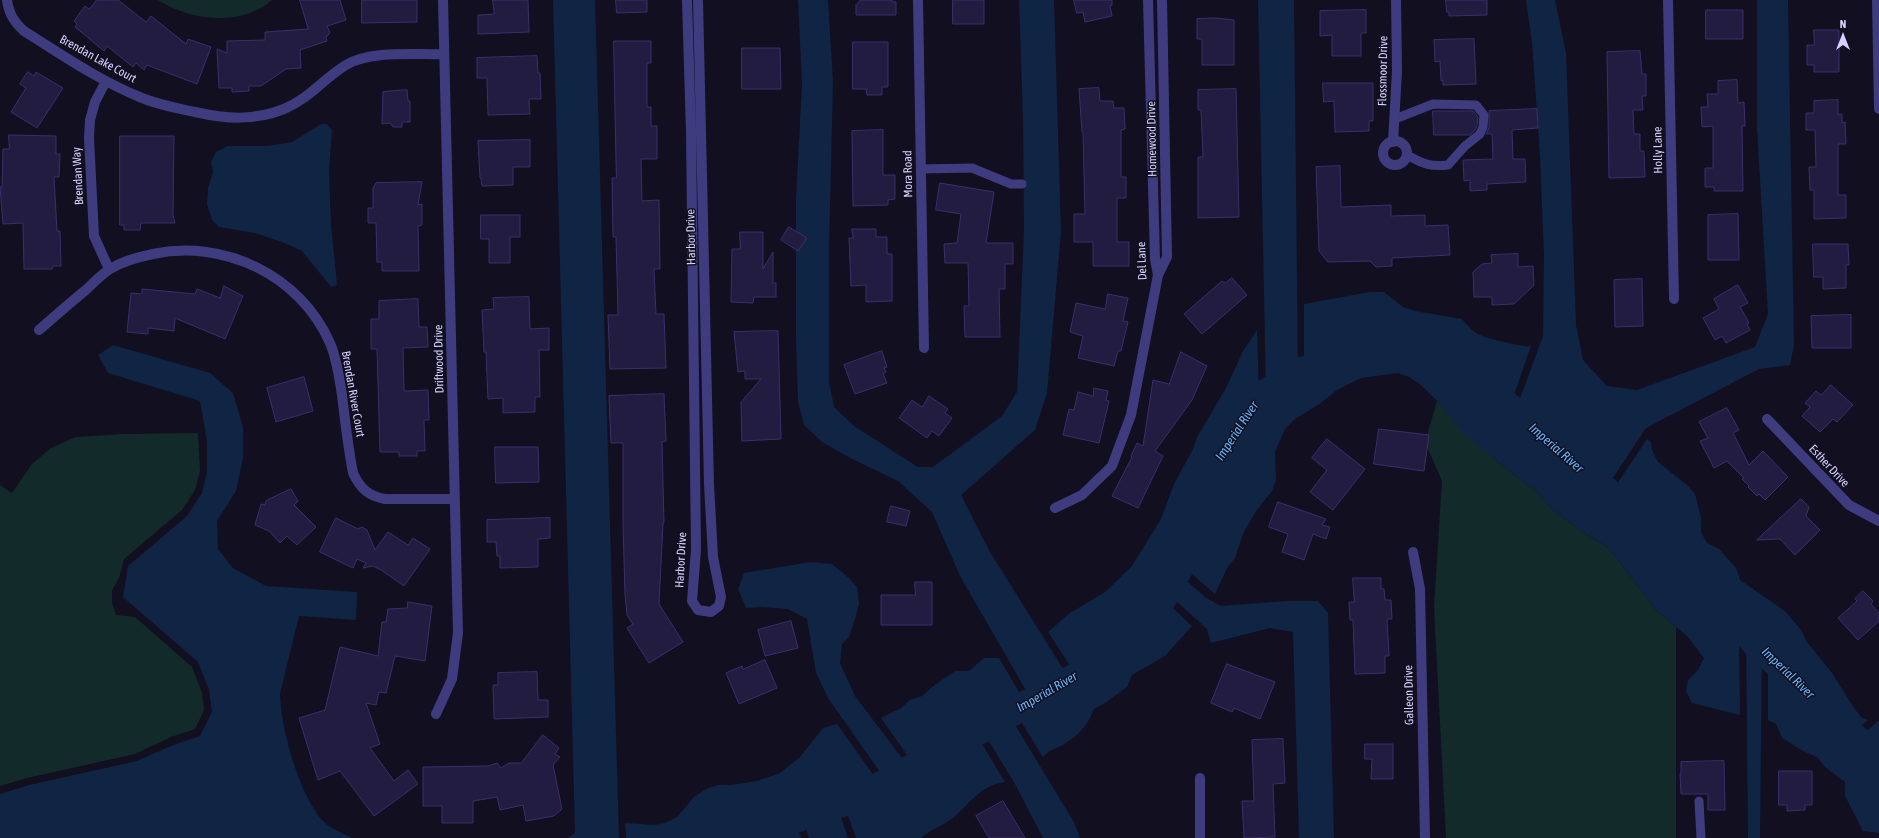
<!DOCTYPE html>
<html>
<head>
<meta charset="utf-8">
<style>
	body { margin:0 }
	#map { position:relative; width:1879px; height:838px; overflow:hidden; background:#120f21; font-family:"Asap Condensed",sans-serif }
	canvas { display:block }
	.north { position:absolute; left:1823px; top:16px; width:40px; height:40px; -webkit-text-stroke:3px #120f21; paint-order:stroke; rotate:0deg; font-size:11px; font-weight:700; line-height:16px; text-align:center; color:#d6d1fd }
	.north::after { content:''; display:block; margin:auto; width:14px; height:18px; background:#d6d1fd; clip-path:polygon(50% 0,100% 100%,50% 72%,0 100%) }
</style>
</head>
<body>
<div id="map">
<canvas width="1879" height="838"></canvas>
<div class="north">N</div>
</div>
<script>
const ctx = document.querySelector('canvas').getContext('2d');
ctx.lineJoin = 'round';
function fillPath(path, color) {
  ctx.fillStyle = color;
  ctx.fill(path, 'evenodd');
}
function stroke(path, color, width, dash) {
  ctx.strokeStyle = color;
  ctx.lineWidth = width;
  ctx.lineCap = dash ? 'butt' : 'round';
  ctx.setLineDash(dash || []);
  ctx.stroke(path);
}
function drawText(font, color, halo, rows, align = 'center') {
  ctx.font = font + ' "Asap Condensed",sans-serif';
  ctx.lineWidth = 3;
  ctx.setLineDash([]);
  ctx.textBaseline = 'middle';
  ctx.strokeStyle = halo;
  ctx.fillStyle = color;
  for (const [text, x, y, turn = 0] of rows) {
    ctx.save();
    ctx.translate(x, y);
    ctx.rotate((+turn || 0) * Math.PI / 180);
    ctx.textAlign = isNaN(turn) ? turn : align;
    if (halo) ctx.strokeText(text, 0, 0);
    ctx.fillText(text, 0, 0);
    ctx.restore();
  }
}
const green = new Path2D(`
	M 158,0 L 272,0 C 242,27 190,21 158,0 Z
	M 1437,401 L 1494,459 L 1537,492 L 1554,511 L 1586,534 L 1609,548 L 1656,610 L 1676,627 L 1676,838 L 1446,838 L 1434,607 L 1442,481 L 1425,442 Z
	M 198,433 L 200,471 L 195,490 L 182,510 L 124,559 L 119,578 L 112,590 L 112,603 L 116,615 L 135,617 L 192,667 L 202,693 L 204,710 L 195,729 L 171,737 L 135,754 L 27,778 L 0,786 L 0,485 L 12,493 L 32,464 L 51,448 L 76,437 L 125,434 Z`);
const water = new Path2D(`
	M 553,0 L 595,0 L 619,838 L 568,838 L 575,833 Z
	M 798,0 L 828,0 L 833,81 L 829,249 L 829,381 L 834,407 L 854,426 L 918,467 L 933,467 L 1002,416 L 1017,392 L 1024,231 L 1023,119 L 1019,0 L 1054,0 L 1061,232 L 1047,393 L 1035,430 L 961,495 L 990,552 L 1070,680 L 1032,701 L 960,576 L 932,512 L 898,481 L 850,458 L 822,442 L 804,425 L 798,402 L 796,340 L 796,198 L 802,84 Z
	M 1258,0 L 1294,0 L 1298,371 L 1266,393 Z
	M 1526,0 L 1555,0 L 1566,53 L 1576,325 L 1583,360 L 1607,386 L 1637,390 L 1755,347 L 1768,314 L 1757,129 L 1757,0 L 1788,0 L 1794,345 L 1790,365 L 1759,369 L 1646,428 L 1605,490 L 1515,412 L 1543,336 L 1544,256 L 1540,156 L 1532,43 Z
	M 321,124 L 327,124 L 332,130 L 329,172 L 331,224 L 337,285 L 331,287 L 302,251 L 282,242 L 255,233 L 219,227 L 212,220 L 207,204 L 208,188 L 213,172 L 211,162 L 216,152 L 228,146 L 267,146 L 292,142 Z
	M 1370,292 L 1384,292 L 1403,307 L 1415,311 L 1462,319 C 1467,325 1472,331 1480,335 C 1485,338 1527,348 1531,346 L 1509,409 L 1509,416 L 1601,496 L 1605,497 L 1609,496 L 1647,439 L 1651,442 L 1652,450 L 1658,462 L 1687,485 L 1695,494 L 1701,518 L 1701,532 L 1707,543 L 1719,549 L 1728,559 L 1736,568 L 1740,580 L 1785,611 L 1801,630 L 1807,642 L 1832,673 L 1854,708 L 1862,718 L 1868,720 L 1851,735 L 1850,739 L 1853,745 L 1879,770 L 1879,833 L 1863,831 L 1845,796 L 1845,782 L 1825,767 L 1817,757 L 1803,751 L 1782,738 L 1776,724 L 1768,720 L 1768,647 L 1751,626 L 1746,624 L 1742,625 L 1739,632 L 1740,715 L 1692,703 L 1686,691 L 1688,680 L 1698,670 L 1704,658 L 1688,637 L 1656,610 L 1609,548 L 1586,534 L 1554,511 L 1537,492 L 1494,459 L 1462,432 L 1439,403 L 1421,385 L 1409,377 L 1398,373 L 1361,378 L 1337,390 L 1318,405 L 1295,419 L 1285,429 L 1275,452 L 1276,480 L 1272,491 L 1256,511 L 1243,534 L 1235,558 L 1227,568 L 1215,594 L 1180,564 L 1175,564 C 1167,571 1160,584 1159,595 L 1192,626 L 1165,656 L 1132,675 L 1127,687 L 1105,703 L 1094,709 C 1088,726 1077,737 1061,746 C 1053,750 1050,749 1043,757 L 1012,707 L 1006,708 L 979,723 L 976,727 L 976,734 L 1005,782 C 979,786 971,803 953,818 C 943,826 931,829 921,838 L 856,838 L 843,802 L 837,797 L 800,809 L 796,812 L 795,819 L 801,838 L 626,838 L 625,823 L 654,825 L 665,823 L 677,817 L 694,797 L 706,789 L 718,785 L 731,785 L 757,781 L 780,773 L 800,757 L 823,728 L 837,724 L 882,787 C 891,793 905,781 914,776 L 917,773 L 917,769 L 881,718 L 901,708 L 910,700 L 922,696 L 932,687 L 955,671 L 969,671 L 984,658 L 999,658 L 1029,709 L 1035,708 L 1073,687 L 1077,680 L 1076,675 L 1048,632 L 1070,613 L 1105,592 L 1132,566 L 1161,519 L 1174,484 L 1193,449 L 1197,437 L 1226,388 L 1243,351 L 1257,330 L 1259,393 L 1262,399 L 1270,400 L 1301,377 L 1304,373 L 1304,304 Z
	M 113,345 L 210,373 L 233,393 L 243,427 L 243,458 L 236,491 L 217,521 L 218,549 L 233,568 L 266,586 L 357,592 L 356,620 L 299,616 L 280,694 C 281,729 299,795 323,821 C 330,828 342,833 352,838 L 0,838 L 0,794 L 29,785 L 137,761 L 173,745 L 200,736 L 212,712 L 209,690 L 198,662 L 123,597 L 128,566 L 187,516 L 202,493 L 207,472 L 207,441 L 200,401 L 108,373 L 98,355 Z
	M 811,562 L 832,564 L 849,578 L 857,587 L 859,604 L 855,619 L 849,637 L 842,644 L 840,663 L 855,696 L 911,770 L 887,782 L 828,698 L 816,673 L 807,619 L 788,609 L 763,607 L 746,608 L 738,589 L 744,573 Z
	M 1177,572 L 1205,597 L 1221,606 L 1286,601 L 1318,601 L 1328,613 L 1334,838 L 1299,838 L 1293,632 L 1270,628 L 1211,643 L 1207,629 L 1166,592 Z
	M 1746,632 L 1762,649 L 1760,838 L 1748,838 Z
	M 1009,715 L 1074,822 L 1080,838 L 1043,838 L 1015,784 L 982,730 Z
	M 1879,720 L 1879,760 L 1857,740 Z
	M 837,805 L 848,838 L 809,838 L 802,817 Z`);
const river = new Path2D(`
	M 1478,388 L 1494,394 L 1639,519
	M 1238,428 L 1254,401 L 1298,371 L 1341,364
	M 1715,598 L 1756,644 L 1796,681
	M 1139,627 L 1153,616 L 1190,549 L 1195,530
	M 1824,709 L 1879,760
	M 739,838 L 848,801 L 887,782 L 1079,675 L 1106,653`);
const building = new Path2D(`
	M 97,0 L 118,0 L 146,22 L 151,16 L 186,44 L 188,39 L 211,47 L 197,84 L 147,65 L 144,70 L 136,63 L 133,67 L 107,46 L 104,51 L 75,27 L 77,24 L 74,21 L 85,6 L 89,9 Z
	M 300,0 L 340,0 L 346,20 L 327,26 L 330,33 L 326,37 L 327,41 L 300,50 L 301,68 L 286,69 L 261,86 L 249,86 L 249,91 L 232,92 L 232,88 L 219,88 L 217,49 L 227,53 L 227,41 L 265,40 L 265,32 L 308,29 Z
	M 362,0 L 417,0 L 417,22 L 362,23 Z
	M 493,0 L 528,0 L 529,32 L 478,34 L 478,15 L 494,14 Z
	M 616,0 L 647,0 L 647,12 L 617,13 Z
	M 861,0 L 892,0 L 892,2 L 896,2 L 896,15 L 856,15 L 856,5 Z
	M 953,0 L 984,0 L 984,24 L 953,24 Z
	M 1074,0 L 1112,0 L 1112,5 L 1110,6 L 1112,16 L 1085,22 L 1083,12 L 1077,13 Z
	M 1446,0 L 1487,0 L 1487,15 L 1449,16 L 1449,12 L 1447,12 Z
	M 1366,10 L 1366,33 L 1361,33 L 1361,56 L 1332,56 L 1332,35 L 1320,36 L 1320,11 Z
	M 1706,10 L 1743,10 L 1743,39 L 1706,39 Z
	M 1215,18 L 1234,20 L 1234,65 L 1202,65 L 1202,39 L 1197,39 L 1197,19 Z
	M 1814,30 L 1839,30 L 1839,72 L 1814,72 L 1814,65 L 1807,65 L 1807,45 L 1814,45 Z
	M 1474,39 L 1476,84 L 1443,85 L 1443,80 L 1441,81 L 1440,61 L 1435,62 L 1434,40 Z
	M 614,41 L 651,41 L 651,63 L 647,63 L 647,107 L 651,107 L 651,126 L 657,126 L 657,159 L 641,159 L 642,201 L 659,200 L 660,269 L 654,269 L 656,314 L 664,314 L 666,368 L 610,369 L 608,315 L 618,315 L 616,237 L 613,237 L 612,178 L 616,178 Z
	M 853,42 L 888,42 L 888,87 L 882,87 L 882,95 L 867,95 L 866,89 L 853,89 Z
	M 742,48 L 780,48 L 781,89 L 742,89 Z
	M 1640,51 L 1642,74 L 1646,74 L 1646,96 L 1642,96 L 1643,110 L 1633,110 L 1634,134 L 1640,134 L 1640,151 L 1644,151 L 1645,177 L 1609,178 L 1607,52 Z
	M 537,56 L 538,73 L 540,73 L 541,99 L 529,99 L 530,114 L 488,115 L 487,78 L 477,78 L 477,58 Z
	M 28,72 L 34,76 L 36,72 L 63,88 L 37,128 L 11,112 L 26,88 L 20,84 Z
	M 1737,80 L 1738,103 L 1744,102 L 1745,126 L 1742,126 L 1743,191 L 1714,191 L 1714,187 L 1705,187 L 1705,168 L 1713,168 L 1713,126 L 1702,127 L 1701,107 L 1708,107 L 1707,94 L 1718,94 L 1718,81 Z
	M 1323,83 L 1373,83 L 1373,121 L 1369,121 L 1369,131 L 1335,132 L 1334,101 L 1324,102 Z
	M 1099,88 L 1100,101 L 1113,101 L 1114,108 L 1124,108 L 1125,129 L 1121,130 L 1121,177 L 1126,177 L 1126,198 L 1117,198 L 1117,242 L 1129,242 L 1129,266 L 1093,266 L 1093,242 L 1074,242 L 1074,214 L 1085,214 L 1083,132 L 1082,132 L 1079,89 Z
	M 1236,89 L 1239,217 L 1198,218 L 1198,157 L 1203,157 L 1201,110 L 1198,110 L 1198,90 Z
	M 407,90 L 408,101 L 410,101 L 410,122 L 402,122 L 402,127 L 393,127 L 390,123 L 382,124 L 383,92 Z
	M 1838,100 L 1838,115 L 1842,114 L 1842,123 L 1845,122 L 1846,144 L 1838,144 L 1838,195 L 1846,195 L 1846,218 L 1814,219 L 1814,190 L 1810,190 L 1809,167 L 1816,167 L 1815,130 L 1806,130 L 1806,113 L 1814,113 L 1814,101 Z
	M 1537,109 L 1538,128 L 1512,130 L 1513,159 L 1525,159 L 1526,182 L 1487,184 L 1487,190 L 1470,191 L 1470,180 L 1464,181 L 1463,160 L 1493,159 L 1492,134 L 1486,134 L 1489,128 L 1489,111 Z
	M 1433,111 L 1473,111 L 1478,117 L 1477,126 L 1475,130 L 1470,135 L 1434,135 Z
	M 883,130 L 883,175 L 895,175 L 895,199 L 888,200 L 888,205 L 853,206 L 852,131 Z
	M 9,135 L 56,136 L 56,154 L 60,154 L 59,177 L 54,177 L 57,231 L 60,231 L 61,266 L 53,266 L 52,269 L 24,269 L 23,223 L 3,224 L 0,187 L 2,187 L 3,149 L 9,149 Z
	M 120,136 L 174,136 L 173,215 L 175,223 L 141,223 L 140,230 L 124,230 L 124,225 L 120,225 Z
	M 530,140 L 530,167 L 513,167 L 513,185 L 482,186 L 481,178 L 480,178 L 478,141 Z
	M 1340,166 L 1341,207 L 1391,205 L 1391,216 L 1425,215 L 1425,226 L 1448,225 L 1450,255 L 1392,258 L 1392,266 L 1376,267 L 1370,261 L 1328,262 L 1319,251 L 1316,167 Z
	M 422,182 L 418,205 L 422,204 L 422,225 L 418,226 L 419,271 L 382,271 L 382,262 L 377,262 L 376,223 L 368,223 L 368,208 L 373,208 L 373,188 L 376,183 Z
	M 940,183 L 994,192 L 986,243 L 1013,243 L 1013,264 L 1005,264 L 1005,289 L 999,289 L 1000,337 L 965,337 L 964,306 L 969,306 L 968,263 L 945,263 L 944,244 L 957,243 L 961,214 L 936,210 Z
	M 1738,214 L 1739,260 L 1708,260 L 1708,215 Z
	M 481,215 L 520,215 L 520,237 L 510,237 L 510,263 L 489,263 L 489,239 L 481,239 Z
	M 789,227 L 807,238 L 798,251 L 781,240 Z
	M 852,229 L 876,229 L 876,237 L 887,237 L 887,254 L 892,254 L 892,301 L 866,302 L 866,285 L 851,286 L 849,238 L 853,238 Z
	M 740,232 L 763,232 L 763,269 L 773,252 L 773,283 L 776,283 L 776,297 L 754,297 L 753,303 L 731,302 L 732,249 L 740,249 Z
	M 1813,244 L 1848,244 L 1849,265 L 1846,265 L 1846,288 L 1823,289 L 1823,277 L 1814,277 Z
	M 1518,254 L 1518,267 L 1533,266 L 1534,285 L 1514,304 L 1492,305 L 1492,297 L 1474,297 L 1473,272 L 1482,264 L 1492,263 L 1491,255 Z
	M 1232,278 L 1247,295 L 1202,334 L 1184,314 L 1222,281 L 1225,283 Z
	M 1642,279 L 1643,326 L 1615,327 L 1614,280 Z
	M 1738,285 L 1748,303 L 1740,307 L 1749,323 L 1747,324 L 1750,330 L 1726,343 L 1722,336 L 1715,340 L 1703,318 L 1719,309 L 1714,299 Z
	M 224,286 L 243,296 L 225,339 L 175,318 L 174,331 L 148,328 L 148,334 L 127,332 L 131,293 L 142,294 L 142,289 L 195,294 L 197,289 L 220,298 Z
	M 1108,294 L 1128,298 L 1123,321 L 1128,322 L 1121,351 L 1118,351 L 1114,366 L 1078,358 L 1083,336 L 1070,332 L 1076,303 L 1105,309 Z
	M 529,297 L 530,329 L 549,328 L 549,350 L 539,350 L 540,397 L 535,397 L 535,412 L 503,413 L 503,398 L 488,399 L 486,352 L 484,352 L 482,310 L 494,309 L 493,298 Z
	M 418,299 L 419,327 L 427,327 L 428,347 L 403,348 L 404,391 L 428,390 L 429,420 L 424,420 L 425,451 L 417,451 L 417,456 L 399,456 L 399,452 L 380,452 L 377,349 L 371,349 L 371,319 L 379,319 L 379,301 Z
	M 1851,315 L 1851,348 L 1812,348 L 1811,316 Z
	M 778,331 L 781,439 L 742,441 L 741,402 L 761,379 L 745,379 L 745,371 L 738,372 L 734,332 Z
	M 882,351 L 887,367 L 884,368 L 886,372 L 883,374 L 887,383 L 855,394 L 844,365 Z
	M 1181,352 L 1207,366 L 1192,400 L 1155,451 L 1163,456 L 1138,508 L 1112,496 L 1132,457 L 1131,456 L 1137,443 L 1143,446 L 1153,380 L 1169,384 Z
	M 304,377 L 313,411 L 276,422 L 267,388 Z
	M 1831,385 L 1853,405 L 1837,422 L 1833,419 L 1820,432 L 1802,416 L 1810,407 L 1805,403 L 1816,391 L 1821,395 Z
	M 1094,388 L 1108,391 L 1106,400 L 1109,401 L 1099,443 L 1063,435 L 1069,409 L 1074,410 L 1078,392 L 1093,396 Z
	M 664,394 L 666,441 L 662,442 L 664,523 L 663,523 L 659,604 L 683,642 L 649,663 L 627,628 L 633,624 L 627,615 L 625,594 L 623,524 L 623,443 L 611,443 L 609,396 Z
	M 929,396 L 948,409 L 945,413 L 952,418 L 939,436 L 932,431 L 927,438 L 899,418 L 912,400 L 922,407 Z
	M 1727,408 L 1739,430 L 1733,433 L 1749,465 L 1763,451 L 1788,477 L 1765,500 L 1759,494 L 1757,496 L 1748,487 L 1749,486 L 1742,479 L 1744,478 L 1727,461 L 1714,468 L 1700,441 L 1708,438 L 1699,422 Z
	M 1379,429 L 1429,435 L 1424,471 L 1374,464 Z
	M 1327,439 L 1365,469 L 1333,510 L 1310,492 L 1327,470 L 1312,458 Z
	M 495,447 L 538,447 L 539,482 L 496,483 Z
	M 291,489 L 298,501 L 294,505 L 316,527 L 297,545 L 287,536 L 280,543 L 269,531 L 255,525 L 261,504 L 265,505 L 266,501 Z
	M 1801,499 L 1809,507 L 1806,516 L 1820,530 L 1795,555 L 1780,539 L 1757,540 Z
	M 1278,502 L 1326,519 L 1322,525 L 1330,527 L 1326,539 L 1313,534 L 1304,560 L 1282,552 L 1288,534 L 1269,527 Z
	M 891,506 L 910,511 L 906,526 L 887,522 Z
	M 336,518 L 358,529 L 362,527 L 367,530 L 375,550 L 388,532 L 408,545 L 413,538 L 430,549 L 404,586 L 381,570 L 373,566 L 363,568 L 366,563 L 357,559 L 353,568 L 320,552 Z
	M 550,518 L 550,538 L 538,539 L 538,567 L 500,568 L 500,556 L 497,556 L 496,542 L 487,542 L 487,520 Z
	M 1353,578 L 1381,578 L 1381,589 L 1384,589 L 1385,600 L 1391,600 L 1392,619 L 1387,619 L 1389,656 L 1385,656 L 1385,673 L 1355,674 L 1353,620 L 1350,620 L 1349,602 L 1354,602 Z
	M 915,582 L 932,582 L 932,625 L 881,625 L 881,595 L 915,595 Z
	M 1863,591 L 1873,601 L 1871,604 L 1879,613 L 1879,621 L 1858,640 L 1838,618 L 1857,601 L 1855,599 Z
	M 408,602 L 432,606 L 425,661 L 395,656 L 386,693 L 379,692 L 376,705 L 366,703 L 380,744 L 370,748 L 394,781 L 408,770 L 418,784 L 374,816 L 340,771 L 318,780 L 299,718 L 325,710 L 340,647 L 378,656 L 382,622 L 386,622 L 388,609 L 407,608 Z
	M 791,621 L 798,648 L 765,656 L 758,630 Z
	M 765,660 L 777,688 L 739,704 L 726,673 L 742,666 L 743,669 Z
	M 1227,664 L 1275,682 L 1260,719 L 1234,708 L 1232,712 L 1211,703 Z
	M 537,672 L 538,700 L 548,700 L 548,717 L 494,719 L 493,685 L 498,685 L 498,673 Z
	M 543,735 L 559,748 L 555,754 L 560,757 L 553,765 L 562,809 L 554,816 L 526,821 L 523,805 L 500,810 L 497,797 L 473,801 L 473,823 L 442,823 L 442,806 L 423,806 L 423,767 L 488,766 L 497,763 L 501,768 L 509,763 L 521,763 Z
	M 1283,739 L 1285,783 L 1273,784 L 1275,837 L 1244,838 L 1242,801 L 1254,801 L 1252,740 Z
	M 1365,744 L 1393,744 L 1393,779 L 1371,779 L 1372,759 L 1365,759 Z
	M 1724,761 L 1725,810 L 1708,810 L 1708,794 L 1681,794 L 1680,774 L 1681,774 L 1681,762 Z
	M 1779,771 L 1812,771 L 1812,805 L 1805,805 L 1805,810 L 1787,811 L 1787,805 L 1779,805 Z
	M 1003,801 L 1025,838 L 989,838 L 976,816 Z`);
const service = new Path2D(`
	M 1395,119 L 1433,104 L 1476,105 L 1484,115 L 1483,127 L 1480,134 L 1465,146 L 1448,165 C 1430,167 1423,164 1407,155
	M 921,169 L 972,168 L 1011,184 L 1022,184
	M 1699,801 L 1701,838`);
const minor = new Path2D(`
	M 7,0 C 9,14 14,22 24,31 C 62,55 100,81 142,98 C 159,105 177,108 195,112 C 226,119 254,121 284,109 C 310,98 323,79 346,65 C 371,50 415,55 444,54
	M 687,0 L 691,132 L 696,550 L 692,601 L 698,610 L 711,612 L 719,606 L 721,597 L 713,557 L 709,484 L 698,0
	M 918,0 L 924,348
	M 1668,0 L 1674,299
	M 1877,0 L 1879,109
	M 106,81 L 95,102 L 90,120 L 89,138 L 94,236 L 109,269
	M1383 153a12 12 0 1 1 24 0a12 12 0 1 1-24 0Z
	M 1393,142 L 1397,71 L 1396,0
	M 1158,275 L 1167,257 L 1162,0
	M 39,330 C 55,316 71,302 87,289 C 94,282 102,274 110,269 C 123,261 138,257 153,254 C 224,239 300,275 330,343 C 337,359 339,377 342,395 C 345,421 348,447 353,473 C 360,488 368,496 385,499 L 455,499
	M 1767,419 L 1849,505 L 1879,521
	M 1055,508 L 1082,495 L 1112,466 L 1131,415 L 1158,275 L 1155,259 L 1148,0
	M 1413,552 L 1420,589 L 1425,838
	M 436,714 L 452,679 L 458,633 L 443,0
	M 1200,778 L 1200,838`);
const streetNames = [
	["Brendan Lake Court",98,59,29],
	["Flossmoor Drive",1383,71,-89],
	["Homewood Drive",1152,139,-91],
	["Holly Lane",1658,150,-91],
	["Mora Road",908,174,-91],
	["Brendan Way",78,176,-93],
	["Harbor Drive",691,237,-91],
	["Del Lane",1142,261,-92],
	["Driftwood Drive",439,359,-91],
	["Brendan River Court",353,394,80],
	["Esther Drive",1829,466,47],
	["Harbor Drive",681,560,-87],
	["Galleon Drive",1409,695,-91]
];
const waterNames = [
	["Imperial River",1237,431,-57],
	["Imperial River",1556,448,41],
	["Imperial River",1788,673,44],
	["Imperial River",1047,692,-30]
];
fillPath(green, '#122b2a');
fillPath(water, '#102444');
stroke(river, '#102444', 28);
fillPath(building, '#231c41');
stroke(building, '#3b2f6c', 1);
stroke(service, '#3e3c7e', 9);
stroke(minor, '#3e3c7e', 10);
drawText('12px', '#d6d1fd', '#120f21', streetNames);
drawText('italic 13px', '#65b5f7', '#120f21', waterNames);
</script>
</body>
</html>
